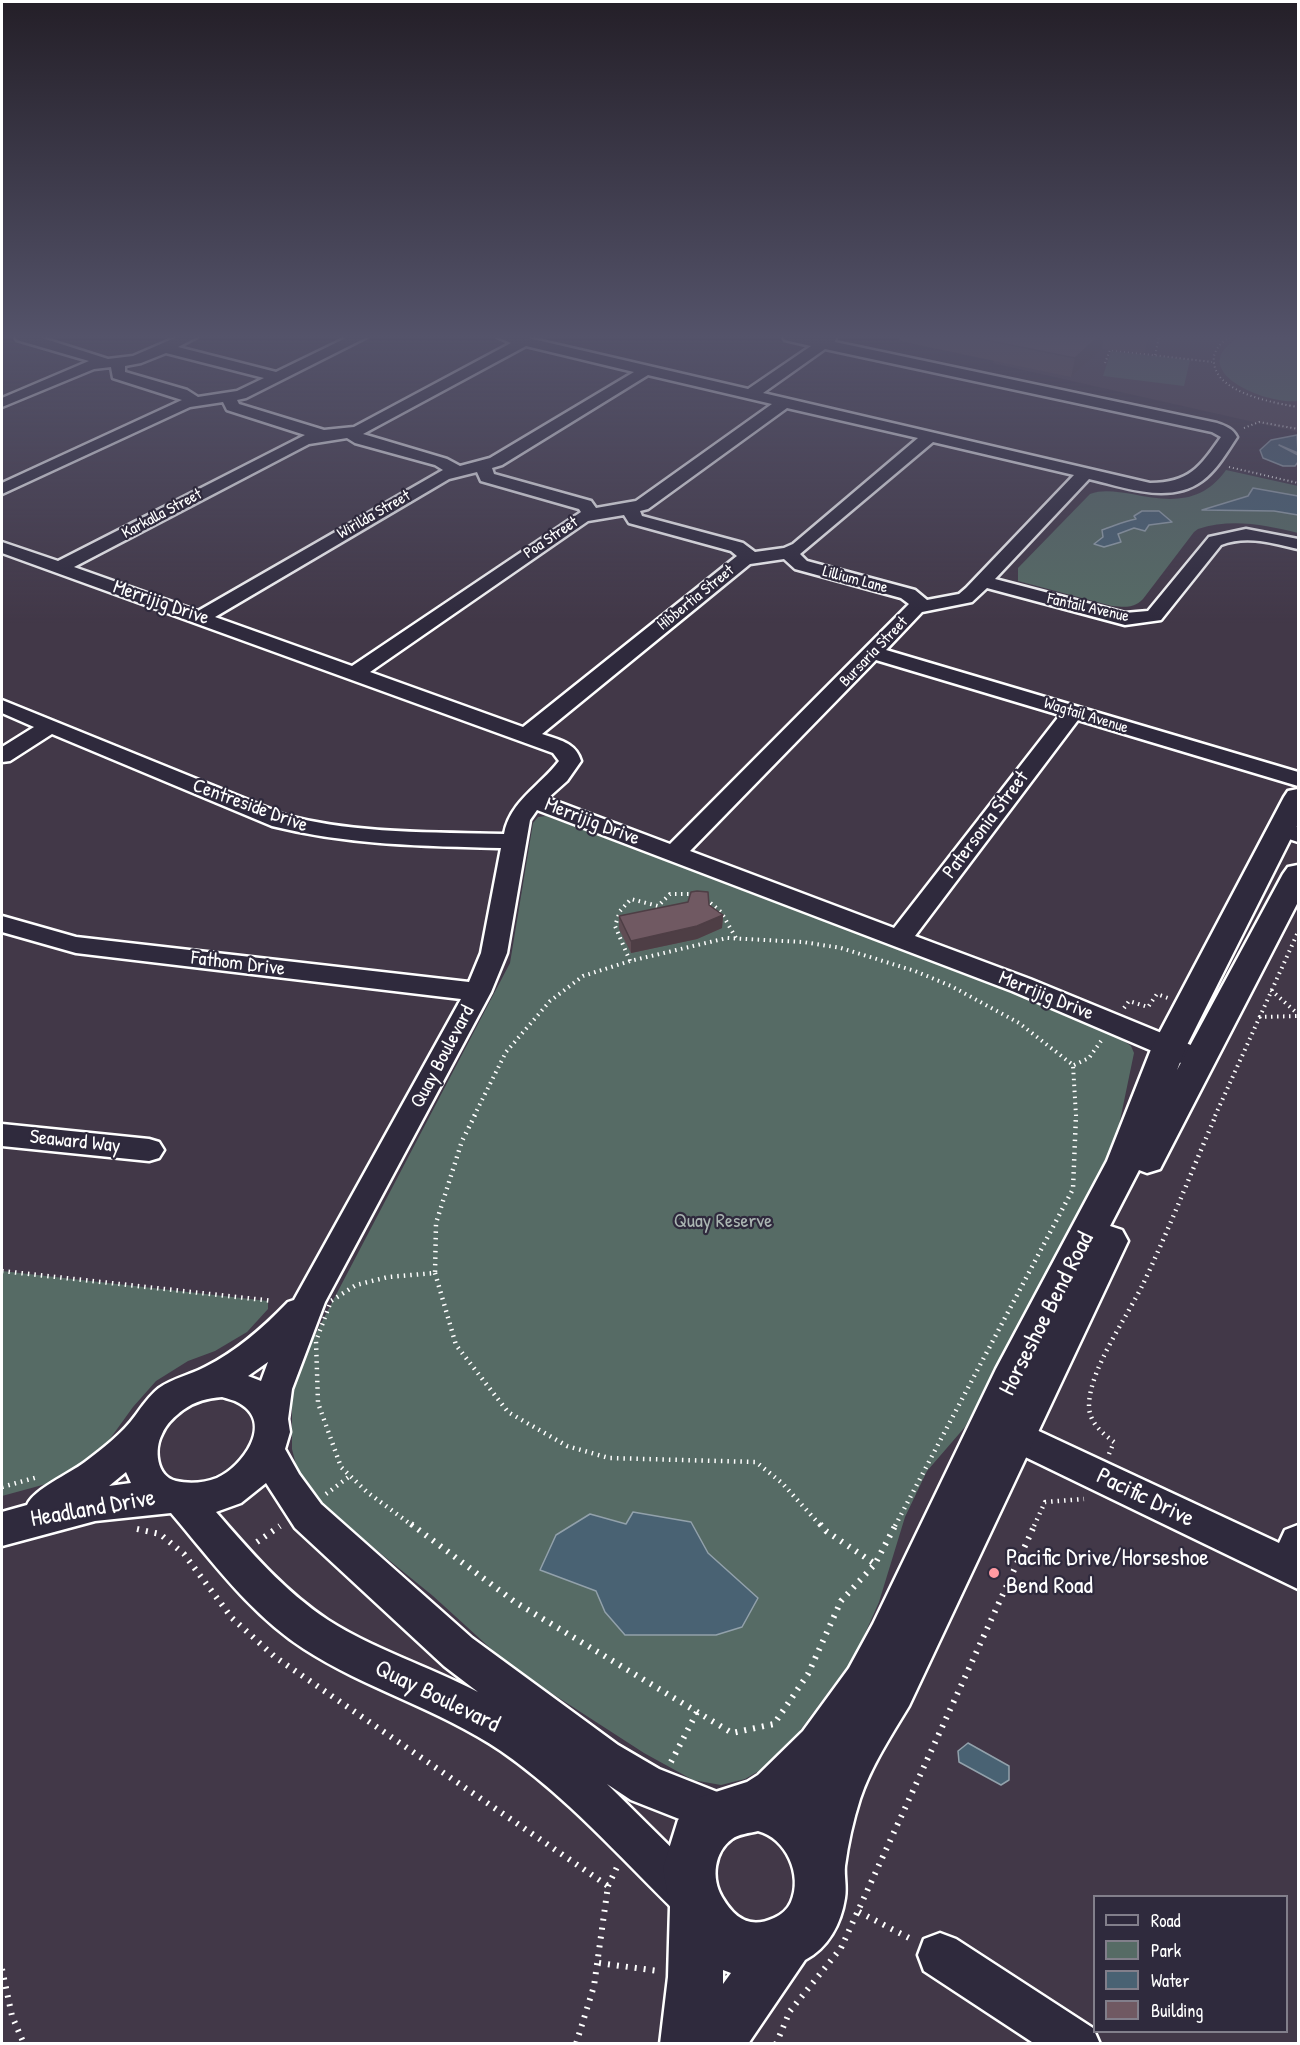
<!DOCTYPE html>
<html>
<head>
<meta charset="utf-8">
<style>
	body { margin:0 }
	#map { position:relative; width:1300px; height:2045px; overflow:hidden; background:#423848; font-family:"Patrick Hand",sans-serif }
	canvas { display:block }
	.frame { position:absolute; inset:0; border:3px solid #fff; pointer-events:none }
	.legend { position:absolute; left:1093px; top:1895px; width:195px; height:138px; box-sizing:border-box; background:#2f2a3d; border:2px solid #827f8b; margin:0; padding:8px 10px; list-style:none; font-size:18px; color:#fff }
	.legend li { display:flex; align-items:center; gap:12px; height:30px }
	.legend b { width:30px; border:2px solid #827f8b }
</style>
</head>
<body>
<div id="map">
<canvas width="1300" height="2045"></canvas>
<div class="frame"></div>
<ul class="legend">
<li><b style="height:8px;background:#2f2a3d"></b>Road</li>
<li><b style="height:16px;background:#566b65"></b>Park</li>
<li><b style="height:16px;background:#496273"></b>Water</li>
<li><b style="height:16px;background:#705962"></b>Building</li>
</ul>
</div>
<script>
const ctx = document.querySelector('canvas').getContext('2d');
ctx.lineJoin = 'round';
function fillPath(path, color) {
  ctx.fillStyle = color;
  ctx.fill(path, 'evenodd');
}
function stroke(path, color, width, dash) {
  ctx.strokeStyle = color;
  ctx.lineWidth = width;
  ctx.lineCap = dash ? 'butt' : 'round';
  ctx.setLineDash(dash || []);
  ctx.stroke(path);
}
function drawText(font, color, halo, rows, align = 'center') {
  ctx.font = font + ' "Patrick Hand",sans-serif';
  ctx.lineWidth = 4.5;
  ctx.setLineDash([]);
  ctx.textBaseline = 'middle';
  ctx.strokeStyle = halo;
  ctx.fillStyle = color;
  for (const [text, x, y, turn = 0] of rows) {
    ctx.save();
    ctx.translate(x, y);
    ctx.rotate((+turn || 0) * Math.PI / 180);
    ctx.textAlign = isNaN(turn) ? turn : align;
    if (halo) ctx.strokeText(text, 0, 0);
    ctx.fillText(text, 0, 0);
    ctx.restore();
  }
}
const built = new Path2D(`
	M 990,337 L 1298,337 L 1298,432 L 992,363 L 1009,344 Z`);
const green = new Path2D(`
	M 1240,337 L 1298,337 L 1298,401 C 1266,405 1181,370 1240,337 Z
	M 1111,351 L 1190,360 L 1184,386 L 1103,376 Z
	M 1226,470 L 1298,486 L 1298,533 C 1265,525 1232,518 1198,529 L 1194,532 L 1143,599 C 1133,609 1124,607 1112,606 L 1018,581 L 1018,568 L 1090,494 C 1103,489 1118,492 1132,494 C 1170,502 1202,504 1226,470 Z
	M 546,816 L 1004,987 L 1115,1035 L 1131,1046 L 1134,1053 L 1117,1135 L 1111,1150 L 965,1427 L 927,1471 L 905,1517 L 879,1602 L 855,1656 L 787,1748 L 769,1765 L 745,1779 L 721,1785 L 693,1780 L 644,1753 L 511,1667 L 433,1596 L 320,1504 L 297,1469 L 292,1449 L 292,1394 L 295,1373 L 510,963 L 533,823 L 538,817 Z
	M 2,1271 L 268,1301 L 268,1309 L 247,1332 L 215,1351 L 188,1361 L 156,1381 L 133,1407 L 99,1454 L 79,1466 L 68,1478 L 2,1496 Z`);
const water = new Path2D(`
	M 1297,435 L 1298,453 L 1279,445 L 1298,455 L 1298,462 L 1295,466 L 1283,466 L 1263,458 L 1260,450 L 1271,440 Z
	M 1253,488 L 1298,496 L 1298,515 L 1274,511 L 1202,510 L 1248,496 Z
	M 1142,511 L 1159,511 L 1172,522 L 1149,525 L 1145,531 L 1134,528 L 1118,534 L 1121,542 L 1104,547 L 1094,544 L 1103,537 L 1102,530 C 1114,526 1124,521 1136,519 L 1134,516 Z
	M 633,1512 L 691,1522 L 708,1553 L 758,1598 L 742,1627 L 716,1635 L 625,1635 L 605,1612 L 596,1591 L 540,1570 L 556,1535 L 590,1514 L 626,1524 Z
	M 968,1743 L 1009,1766 L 1009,1780 L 1001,1785 L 959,1762 L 958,1751 Z`);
const pathFar3 = new Path2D(`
	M 1230,337 C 1220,343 1212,352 1214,363 C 1217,393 1274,403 1298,407
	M 1155,355 L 1159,337
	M 1105,363 L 1110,350 L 1212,362
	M 1244,428 L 1259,422 L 1298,429
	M 1229,467 L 1298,483`);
const pathFar2 = new Path2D(`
	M 706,899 L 721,912 L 736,938
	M 630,961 L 615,926 L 620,911 L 631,899 L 658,906 L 670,894 L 695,894
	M 1271,990 L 1298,1014
	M 1124,1008 L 1129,1001 L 1148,1007 L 1157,994 L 1168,998
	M 1259,1017 L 1298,1016
	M 1074,1065 L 1089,1058 L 1101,1041
	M 474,1116 L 506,1052 L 550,1001 L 583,976 L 630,961 L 727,938 L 803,942 L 841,948 L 915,971 L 951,986 L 1019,1023 L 1073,1065 L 1076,1116
	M 1215,1116 L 1298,932`);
const pathFar1 = new Path2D(`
	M 2,1271 L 273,1301
	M 435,1273 L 456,1345 L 508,1412 L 567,1446 L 609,1458 L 756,1462 L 782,1483 L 821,1526
	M 1109,1454 L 1114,1442 C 1102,1433 1089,1422 1089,1406 C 1089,1369 1128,1316 1144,1282 C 1170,1227 1192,1170 1216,1115
	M 2,1487 L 38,1477
	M 326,1494 L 350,1476
	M 413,1526 L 367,1492 L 341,1467 L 318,1403 L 316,1341 L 331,1301 L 356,1285 L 388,1277 L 435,1273 L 436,1223 L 462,1141 L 475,1115
	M 895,1526 L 1073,1189 L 1076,1115
	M 1034,1526 L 1045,1502 L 1084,1499`);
const path = new Path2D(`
	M 411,1524 L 515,1602 L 732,1733 L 774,1724 L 808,1674 L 841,1601 L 875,1564 L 896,1524
	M 820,1524 L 826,1531 L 875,1564
	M 137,1529 L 160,1534 L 184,1554 L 232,1618 L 275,1657 L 608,1886 L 594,1986 L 576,2044
	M 257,1542 L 280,1526
	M 671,1762 L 697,1712
	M 608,1886 L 617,1867
	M 859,1912 L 913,1940
	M 599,1963 L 658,1971
	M 2,1969 L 12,2016 L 24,2044
	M 776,2044 L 790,2011 L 841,1948 L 1035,1524`);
const minor = new Path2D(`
	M 15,337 L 39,337 L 108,359 L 133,356 L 177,337 L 197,337 L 178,347 L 276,372 L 348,337 L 367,337 L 246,398 L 237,400 L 239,404 L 324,430 L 354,427 L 511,343 L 497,337 L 524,337 L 748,389 L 811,346 L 785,340 L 783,337 L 836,337 L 835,342 L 1217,423 C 1226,426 1233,429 1237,437 C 1227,452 1217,470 1202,481 C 1169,505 1124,487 1089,479 L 995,579 L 1125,613 L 1148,611 L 1209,537 L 1246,529 L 1298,539 L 1298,549 C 1272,543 1247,535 1221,545 L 1161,620 L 1125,625 L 987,588 L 972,602 L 922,612 L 886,650 L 1298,772 L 1298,786 L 1078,720 L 915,936 L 1030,979 L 1198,1048 L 1202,1055 L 1198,1062 L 1188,1065 L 1178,1062 L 1012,991 L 537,810 L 530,820 L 507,953 L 491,992 L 325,1302 L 292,1389 L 288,1419 L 290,1432 L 285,1449 L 299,1474 L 321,1504 L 472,1638 L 618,1745 L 659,1769 L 735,1799 L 741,1814 L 735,1829 L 720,1835 L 631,1800 L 607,1784 L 704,1880 L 711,1895 L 704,1910 L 689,1917 L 674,1910 C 618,1855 566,1796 501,1751 C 439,1709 366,1689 304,1649 C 250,1614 212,1561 171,1513 L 95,1521 L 2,1546 L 2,1512 L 27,1505 C 34,1489 69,1474 85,1462 C 102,1449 123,1433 135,1416 C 143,1405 149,1396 159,1388 C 173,1378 190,1375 205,1367 C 237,1351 263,1328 288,1302 L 294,1300 L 461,999 L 76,953 L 2,932 L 2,916 L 76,937 L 469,982 L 481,953 L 501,848 C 423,846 348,845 272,826 L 52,734 L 10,761 L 2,762 L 2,747 L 34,727 L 2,713 L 2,700 L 288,816 C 359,834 432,832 504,834 C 510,801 540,786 559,761 L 553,753 L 2,553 L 2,542 L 58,561 L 305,435 L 227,410 L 223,402 L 190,407 L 2,494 L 2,483 L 182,400 L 113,378 L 111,367 L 94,369 L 2,407 L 2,398 L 89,361 L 17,340 ZM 526,346 L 634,372 L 490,458 L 460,466 L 447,459 L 363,434 ZM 825,349 L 1212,432 L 1221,437 C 1200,467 1189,483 1150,483 L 763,393 ZM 166,353 L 264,378 L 237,391 L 198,397 L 187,390 L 125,372 L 125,366 L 141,363 ZM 648,375 L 772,404 L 636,501 L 596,508 L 591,501 L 494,474 L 492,468 L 502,465 ZM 787,408 L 918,438 L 793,544 L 784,548 L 755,552 L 743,543 L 642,516 L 640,511 L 648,509 ZM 347,438 L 355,443 L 435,465 L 443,470 L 198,611 L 74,567 L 309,444 ZM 933,442 L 1074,475 L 966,588 L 959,594 L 927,600 L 915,590 L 807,561 L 800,554 ZM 477,472 L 481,481 L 579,509 L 581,512 L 352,666 L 215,617 L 449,479 ZM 624,515 L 629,523 L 731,551 L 737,556 L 523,727 L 370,672 L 588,521 ZM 784,559 L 795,569 L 901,598 L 909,604 L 670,844 L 548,798 L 567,781 L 581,761 C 576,742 558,740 542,734 L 750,564 ZM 876,660 L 1060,715 L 894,928 L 690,851 ZM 268,1362 L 261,1381 L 248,1376 ZM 222,1397 C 228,1399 234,1400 239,1403 C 275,1423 242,1467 217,1478 C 204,1483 189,1484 176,1481 C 156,1476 154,1449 162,1434 C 166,1424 175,1416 183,1410 C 195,1401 208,1398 222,1397 ZM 126,1472 L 131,1483 L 109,1486 ZM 266,1483 L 295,1528 L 444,1666 L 478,1692 C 428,1666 375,1650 328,1620 C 284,1591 250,1551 216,1512 L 241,1503 Z
	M 1282,822 L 1298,827 L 1298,842 L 1274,834 L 1270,829 L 1274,824 Z
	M 2,1124 L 149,1139 L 159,1142 L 164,1150 L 159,1158 L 149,1161 L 2,1146 Z
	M 1000,1413 L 1279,1543 L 1285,1530 L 1298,1525 L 1298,1589 L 988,1439 L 983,1428 L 988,1417 Z
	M 940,1933 L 956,1939 L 1093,2028 L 1100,2044 L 1035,2044 L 924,1971 L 918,1955 L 924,1939 Z`);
const tertiary = new Path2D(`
	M 1298,789 L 1298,824 L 1186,1047 L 1177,1070 L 1283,874 L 1288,867 L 1298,865 L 1298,902 L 1160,1169 L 1147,1173 L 1139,1170 L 1110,1226 L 1122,1230 L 1128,1241 L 909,1706 C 891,1736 871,1766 860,1799 C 853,1821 848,1843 845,1866 C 844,1876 847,1887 845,1898 C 841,1924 828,1948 805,1960 L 748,2044 L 660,2044 L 668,1977 L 670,1907 L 663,1868 L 678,1820 L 700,1797 L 747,1782 L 758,1775 L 803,1731 L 849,1668 L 873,1624 L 996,1369 L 1107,1161 L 1152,1047 L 1284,797 L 1288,791 ZM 758,1831 C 786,1838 803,1875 791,1902 C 788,1909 781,1915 774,1918 C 750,1929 735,1919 722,1897 C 711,1878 714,1852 732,1839 C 738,1834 750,1833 758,1831 ZM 723,1970 L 731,1973 L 723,1984 Z`);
const wall = new Path2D(`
	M 900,337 L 1149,337 L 1144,353 L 1102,349 L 1071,377 L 899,341 Z
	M 709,905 L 723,915 L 722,928 L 697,939 L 631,953 L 619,929 L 619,916 Z`);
const shadedWall = new Path2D(`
	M 1098,337 L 1104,337 L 1102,349 L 1071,377 L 1075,358 Z
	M 723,915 L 722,928 L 697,939 L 631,953 L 631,941 Z`);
const building = new Path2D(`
	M 971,337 L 1098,337 L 1075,358 Z
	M 697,891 L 708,892 L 709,905 L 723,915 L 697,926 L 631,941 L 619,916 L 688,902 L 691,892 Z`);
const markers = [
	[994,1573,6,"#ff9aa2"]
];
const farStreetnames = [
	["Karkalla Street",162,514,-28],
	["Wirilda Street",374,515,-30],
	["Poa Street",551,538,-34],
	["Lillium Lane",855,580,15],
	["Hibbertia Street",696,598,-39],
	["Fantail Avenue",1088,608,13],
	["Bursaria Street",874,652,-46],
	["Wagtail Avenue",1086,716,17]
];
const streetNames = [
	["Merrijig Drive",161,603,19],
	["Centreside Drive",250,806,20],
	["Merrijig Drive",592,822,21],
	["Patersonia Street",986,825,-53],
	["Fathom Drive",238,964,7],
	["Merrijig Drive",1046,996,22],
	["Quay Boulevard",443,1057,-62],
	["Seaward Way",75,1142,6]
];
const parkNames = [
	["Quay Reserve",723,1222]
];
const nearStreetnames = [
	["Horseshoe Bend Road",1047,1314,-63],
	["Pacific Drive",1145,1498,26],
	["Headland Drive",93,1509,-10],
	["Quay Boulevard",437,1697,26]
];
const nearPoinames = [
	["Pacific Drive/Horseshoe",1006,1559],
	["Bend Road",1006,1587]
];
fillPath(built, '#504250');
fillPath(green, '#566b65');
fillPath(water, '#496273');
stroke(water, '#92a1ab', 1.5);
stroke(minor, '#fff', 5);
stroke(tertiary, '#fff', 5);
stroke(pathFar3, '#fff', 2, [1, 3]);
stroke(pathFar2, '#fff', 4, [1.5, 4.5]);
stroke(pathFar1, '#fff', 4.5, [1.5, 5]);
stroke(path, '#fff', 6, [2, 7]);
fillPath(minor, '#2f2a3d');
fillPath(tertiary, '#2f2a3d');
fillPath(wall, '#604d54');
fillPath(shadedWall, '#4e3e45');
fillPath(building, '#705962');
stroke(building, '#4e3e45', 1.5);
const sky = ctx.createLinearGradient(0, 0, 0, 624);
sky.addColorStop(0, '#241f28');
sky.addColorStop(0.54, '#54536a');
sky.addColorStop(1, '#54536a00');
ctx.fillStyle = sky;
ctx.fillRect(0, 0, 1300, 624);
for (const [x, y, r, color] of markers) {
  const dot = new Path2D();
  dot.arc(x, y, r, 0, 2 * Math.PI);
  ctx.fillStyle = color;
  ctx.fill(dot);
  stroke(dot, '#2f2a3d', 2);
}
drawText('16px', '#fff', '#2f2a3d', farStreetnames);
drawText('20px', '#fff', '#2f2a3d', streetNames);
drawText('20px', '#aab5b2', '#2f2a3d', parkNames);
drawText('24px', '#fff', '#2f2a3d', nearStreetnames);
drawText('24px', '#fff', '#2f2a3d', nearPoinames, 'left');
</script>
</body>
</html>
